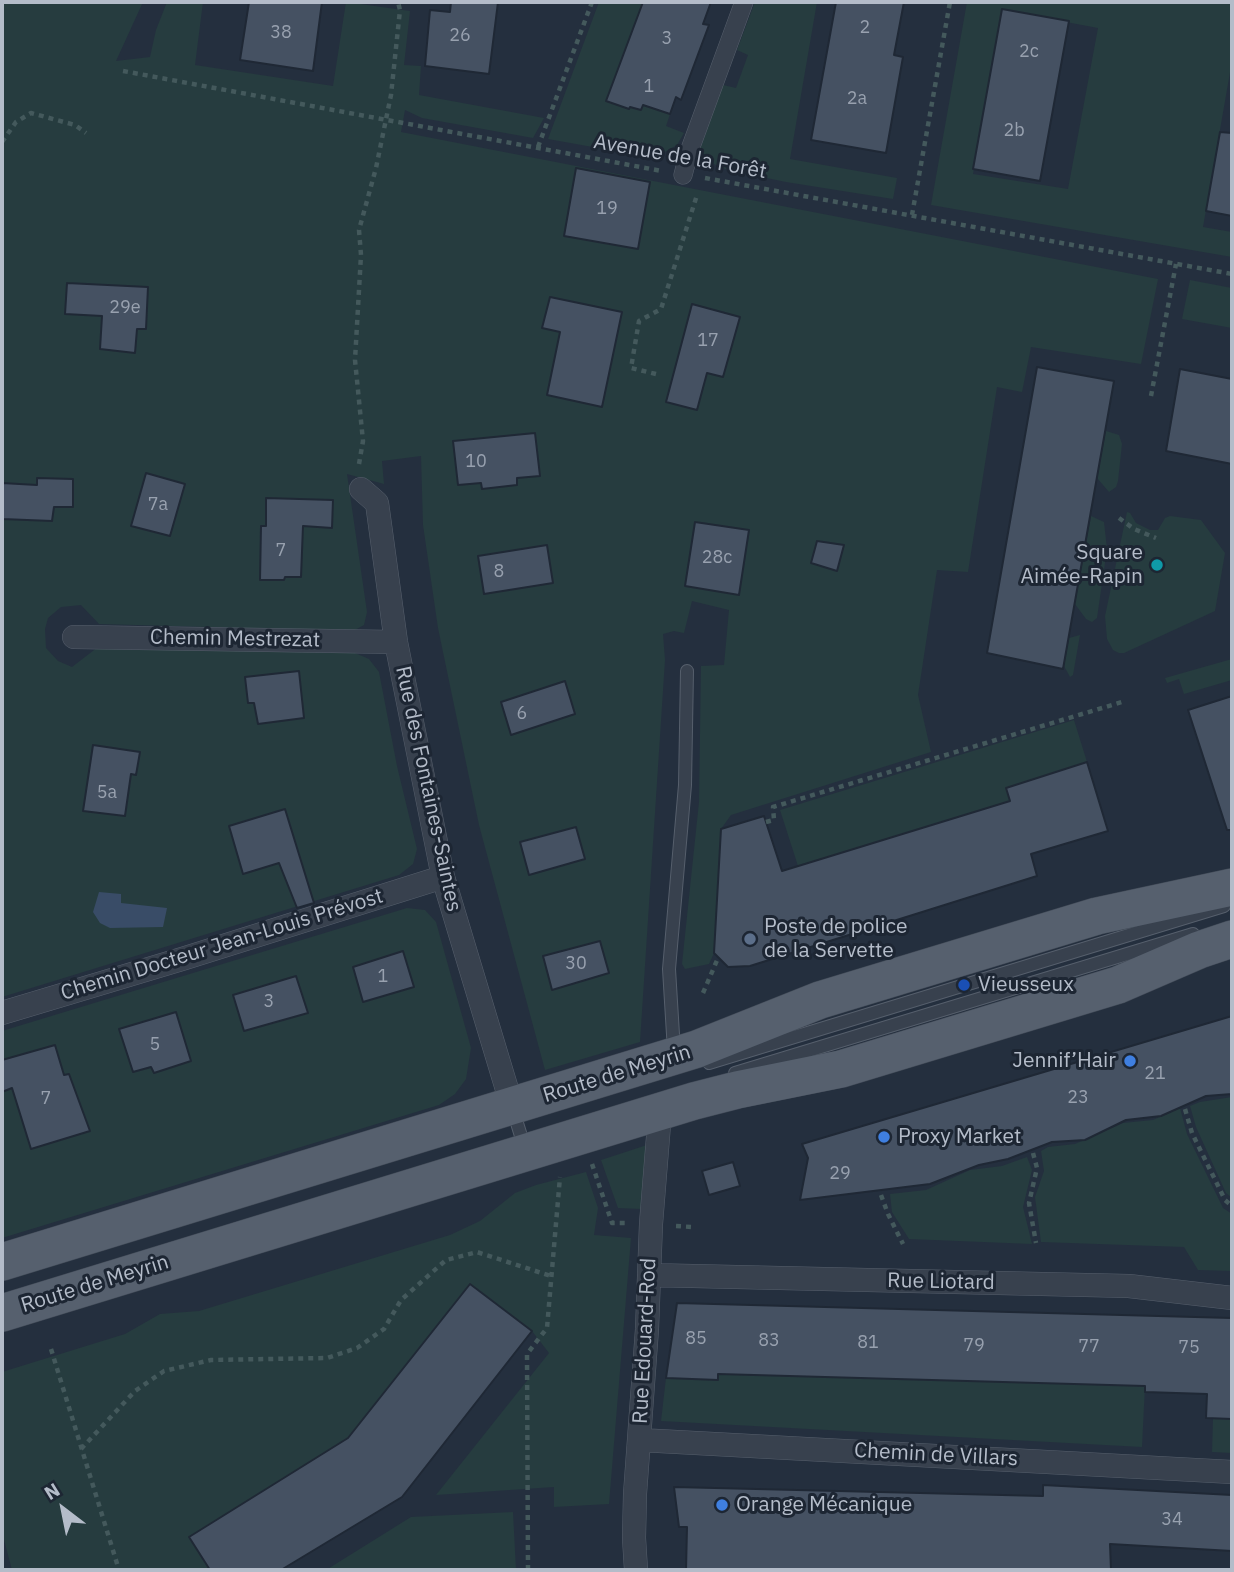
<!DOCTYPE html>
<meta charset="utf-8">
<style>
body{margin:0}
#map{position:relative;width:1234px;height:1572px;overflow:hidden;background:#242f3e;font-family:"IBM Plex Sans",sans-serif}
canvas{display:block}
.frame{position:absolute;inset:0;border:4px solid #b4bcc9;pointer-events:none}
.north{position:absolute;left:28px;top:1474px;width:70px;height:70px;-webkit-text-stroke:5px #1d2633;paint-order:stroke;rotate:328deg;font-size:19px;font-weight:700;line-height:28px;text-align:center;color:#b4bcc9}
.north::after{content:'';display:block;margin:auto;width:24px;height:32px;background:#b4bcc9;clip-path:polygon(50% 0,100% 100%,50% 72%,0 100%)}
</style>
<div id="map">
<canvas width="1234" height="1572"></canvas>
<div class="frame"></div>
<div class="north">N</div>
</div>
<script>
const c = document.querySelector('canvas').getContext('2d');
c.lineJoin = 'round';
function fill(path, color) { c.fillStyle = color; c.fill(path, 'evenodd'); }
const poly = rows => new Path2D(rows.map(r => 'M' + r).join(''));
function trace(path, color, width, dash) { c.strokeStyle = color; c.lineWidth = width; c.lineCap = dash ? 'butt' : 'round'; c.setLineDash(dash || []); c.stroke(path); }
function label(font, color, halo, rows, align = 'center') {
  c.font = font + ' "IBM Plex Sans",sans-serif'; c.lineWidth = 6; c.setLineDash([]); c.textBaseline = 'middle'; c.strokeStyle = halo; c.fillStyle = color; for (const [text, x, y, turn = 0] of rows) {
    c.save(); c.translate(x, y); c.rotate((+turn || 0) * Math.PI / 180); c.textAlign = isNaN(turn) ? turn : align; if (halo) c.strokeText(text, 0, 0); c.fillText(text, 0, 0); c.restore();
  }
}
fill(poly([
 [2,2,143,2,116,61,150,57,156,30,167,2,203,2,195,65,333,86,346,2,410,11,404,65,421,66,419,95,544,118,533,138,422,118,405,110,401,132,1158,279,1141,364,1031,347,1022,392,997,387,968,572,937,570,918,695,931,752,731,815,721,829,714,953,709,964,685,969,682,964,699,802,701,666,724,665,729,610,692,601,684,633,674,631,663,634,665,660,640,1042,545,1070,479,825,438,628,423,525,421,456,382,461,384,484,347,474,367,612,364,625,353,631,99,624,81,605,61,607,48,618,45,629,46,648,58,661,72,667,98,647,355,653,369,659,379,672,397,766,417,849,413,864,399,875,2,997],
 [599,2,643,2,607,101,628,109,630,107,641,110,643,105,670,114,666,126,684,133,677,145,654,158,548,139],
 [755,2,817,2,790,159,897,178,893,199,786,182,728,170,709,162,700,149,723,85,736,88,748,55,737,50],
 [967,2,1232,2,1232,61,1203,227,1232,232,1232,257,931,205],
 [1002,10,1098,28,1068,189,973,174],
 [1190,280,1232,288,1232,328,1182,319],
 [1106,431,1119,435,1122,444,1118,481,1116,487,1109,492,1097,478],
 [1127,512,1130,513,1136,523,1150,530,1158,530,1165,518,1170,516,1201,520,1225,553,1215,611,1124,653,1119,653,1113,650,1107,639,1105,616],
 [1091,516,1104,522,1107,549,1097,618,1092,622,1086,619,1075,604],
 [1080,635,1073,675,1070,677,1064,666,1069,638],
 [1232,659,1232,680,1184,694,1179,679,1167,683,1165,678],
 [1074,720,1087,762,1006,788,1010,801,798,866,780,810],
 [407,908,425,910,436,922,471,1048,466,1079,455,1094,439,1105,2,1238,2,1031],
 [1232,1097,1232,1198,1226,1193,1196,1127,1190,1106,1200,1102],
 [1180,1108,1187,1134,1223,1208,1232,1214,1232,1271,1198,1270,1184,1247,1041,1242,1035,1197,1044,1171,1041,1151,1048,1147,1075,1144,1123,1123,1153,1120],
 [647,1145,642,1209,618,1208,601,1160],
 [1027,1157,1032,1170,1023,1207,1032,1244,909,1239,892,1212,890,1194,926,1190,970,1170,1002,1166],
 [586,1172,598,1208,594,1235,631,1238,609,1504,554,1507,554,1487,436,1495,549,1353,532,1331,470,1284,348,1438,190,1537,210,1570,12,1570,2,1532,2,1372,125,1334,160,1314,199,1311,450,1235,480,1221,515,1193,536,1185],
 [718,1374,1145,1386,1142,1447,661,1421,666,1378,717,1380],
 [1213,1418,1232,1419,1232,1453,1212,1452],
 [513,1512,516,1570,326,1570,411,1517]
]), '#263c3f');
fill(poly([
 [99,892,121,894,121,903,167,908,163,927,110,928,100,923,93,912]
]), '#394c67');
const building = poly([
 [249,2,322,2,313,71,240,60,249,2],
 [451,2,498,2,489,74,425,66,430,10,450,12,451,2],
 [643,2,711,2,703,24,709,25,681,100,676,97,670,114,643,105,641,110,630,107,629,109,606,101,643,2],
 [836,2,904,2,894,55,903,57,886,153,811,140,836,2],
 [1002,9,1069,21,1040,181,973,169,1002,9],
 [1220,132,1232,133,1232,216,1206,211,1220,132],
 [576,168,650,182,638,249,564,236,576,168],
 [67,283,148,287,146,329,137,329,135,353,100,349,102,316,65,314,67,283],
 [550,297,622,312,602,407,547,395,560,332,542,328,550,297],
 [692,304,740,317,723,377,707,373,697,410,666,402,692,304],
 [1037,367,1114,381,1063,669,987,653,1037,367],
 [1180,369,1232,379,1232,464,1166,451,1180,369],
 [535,433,540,476,517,478,517,485,482,489,481,483,458,485,453,441,535,433],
 [146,473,185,484,170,536,131,526,146,473],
 [37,478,73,479,73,507,54,507,52,521,2,519,2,483,37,485,37,478],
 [266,498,333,500,332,528,303,526,301,577,285,577,284,580,260,580,261,526,266,526,266,498],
 [695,522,749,530,739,595,685,586,695,522],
 [817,541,844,545,837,571,811,563,817,541],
 [547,545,553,583,484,594,478,556,547,545],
 [299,671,304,718,258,724,254,703,248,703,245,677,299,671],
 [565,681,575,714,511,735,501,702,565,681],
 [1232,696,1232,830,1227,830,1188,710,1232,696],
 [93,745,140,752,136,775,131,774,125,816,83,811,93,745],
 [1087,762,1108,831,1031,854,1037,876,750,966,728,967,714,953,721,829,764,816,782,871,1010,801,1006,788,1087,762],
 [285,809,314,903,297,908,279,863,243,874,229,826,285,809],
 [576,827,585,859,529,875,520,842,576,827],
 [600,941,609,973,552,990,543,956,600,941],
 [403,951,414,987,363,1002,353,967,403,951],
 [296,976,308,1013,244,1031,233,995,296,976],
 [176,1012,191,1061,154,1073,151,1067,133,1072,119,1029,176,1012],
 [1232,1016,1232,1094,1206,1096,1161,1116,1126,1120,1085,1140,1052,1142,1008,1159,979,1165,930,1184,800,1200,808,1158,802,1144,1232,1016],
 [55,1045,64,1075,69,1074,90,1131,31,1149,12,1088,2,1092,2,1060,55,1045],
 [733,1162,740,1186,709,1195,702,1171,733,1162],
 [470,1284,532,1331,402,1497,281,1570,210,1570,189,1537,348,1438,470,1284],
 [677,1303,1232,1318,1232,1419,1206,1418,1207,1394,1145,1392,1145,1386,718,1374,718,1380,666,1378,677,1303],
 [1043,1485,1232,1495,1232,1551,1110,1544,1111,1570,686,1570,687,1527,679,1527,674,1487,1043,1496,1043,1485]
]);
fill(building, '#455162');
trace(building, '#1f2835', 2);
const service = poly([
 [674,1051,669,969,685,785,687,671],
 [709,1063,1224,906],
 [735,1073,1193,934],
 [513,1110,525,1149]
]);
const pedestrian = poly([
 [683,175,689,152,744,2]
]);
const minor = poly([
 [361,489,377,503,396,642,443,877,512,1106],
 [74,637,396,642],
 [2,1013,182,959,443,877],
 [649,1275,1129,1286,1232,1298],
 [640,1440,1232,1472],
 [636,1570,634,1538,635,1494,647,1329,651,1224,660,1112]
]);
const primary = poly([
 [2,1262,697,1049,820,1000,1097,916,1232,887],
 [2,1313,694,1101,737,1090,841,1069,1118,985,1199,950,1232,939]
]);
trace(service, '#565f6c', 14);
trace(pedestrian, '#565f6c', 19);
trace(minor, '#565f6c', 24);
trace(primary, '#414a57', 38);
trace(poly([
 [123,71,662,171],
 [2,142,16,122,31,113,75,125,86,133],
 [538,147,592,2],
 [705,178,1232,274],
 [912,215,950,2],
 [656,374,631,368,639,321,661,309,697,195],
 [1151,396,1176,264],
 [359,464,363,441,355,360,361,255,359,230,376,168,391,95,400,10,398,2],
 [1119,518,1134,529,1156,538],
 [766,822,774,820,773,807,1122,702],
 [703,993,718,958],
 [1185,1109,1192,1133,1225,1200,1232,1206],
 [1033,1153,1037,1168,1029,1203,1036,1243],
 [592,1164,612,1223,625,1223],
 [881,1195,888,1214,903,1244],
 [676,1226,692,1227],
 [51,1349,119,1570],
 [81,1449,135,1391,164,1371,211,1360,327,1358,357,1348,384,1329,401,1300,446,1260,477,1252,551,1276],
 [528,1570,527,1354,547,1328,560,1177]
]), '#44595c', 4.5, [5, 5]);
trace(service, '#38414e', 12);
trace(pedestrian, '#38414e', 18);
trace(minor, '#38414e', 23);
trace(primary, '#56606e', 37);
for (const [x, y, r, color] of [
 [1157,565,7,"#0f9aa8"],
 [750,939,7,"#5c6f8a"],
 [964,985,7,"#1a4fb4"],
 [1130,1061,7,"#3f7fe0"],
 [884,1137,7,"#3f7fe0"],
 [722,1505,7,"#3f7fe0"]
]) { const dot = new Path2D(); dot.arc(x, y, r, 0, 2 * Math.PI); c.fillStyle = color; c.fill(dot); trace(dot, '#1d2633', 2.5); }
label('18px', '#98a1af', null, [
 ["2",865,28],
 ["38",281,33],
 ["26",460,36],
 ["3",667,39],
 ["2c",1029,52],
 ["1",649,87],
 ["2a",857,99],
 ["2b",1014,131],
 ["19",607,209],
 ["29e",125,308],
 ["17",708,341],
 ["10",476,462],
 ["7a",158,505],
 ["7",281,551],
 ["28c",717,558],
 ["8",499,572],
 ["6",522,714],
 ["5a",107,793],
 ["30",576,964],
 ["1",383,977],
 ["3",269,1002],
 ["5",155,1045],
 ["21",1155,1074],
 ["23",1078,1098],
 ["7",46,1099],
 ["29",840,1174],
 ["85",696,1339],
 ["83",769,1341],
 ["81",868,1343],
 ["79",974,1346],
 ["77",1089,1347],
 ["75",1189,1348],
 ["34",1172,1520]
]);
label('21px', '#b4bcc9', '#1d2633', [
 ["Avenue de la Forêt",680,157,10],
 ["Chemin Mestrezat",235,639,1],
 ["Rue des Fontaines-Saintes",428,789,78],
 ["Chemin Docteur Jean-Louis Prévost",222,945,-17],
 ["Route de Meyrin",617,1074,-17],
 ["Rue Liotard",941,1282,1],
 ["Route de Meyrin",95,1284,-17],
 ["Rue Edouard-Rod",645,1341,-87],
 ["Chemin de Villars",936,1455,3]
]);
label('21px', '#b4bcc9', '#1d2633', [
 ["Square",1143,553,"right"],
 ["Aimée-Rapin",1143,577,"right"],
 ["Poste de police",764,927],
 ["de la Servette",764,951],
 ["Vieusseux",978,985],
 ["Jennif’Hair",1116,1061,"right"],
 ["Proxy Market",898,1137],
 ["Orange Mécanique",736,1505]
], 'left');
</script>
